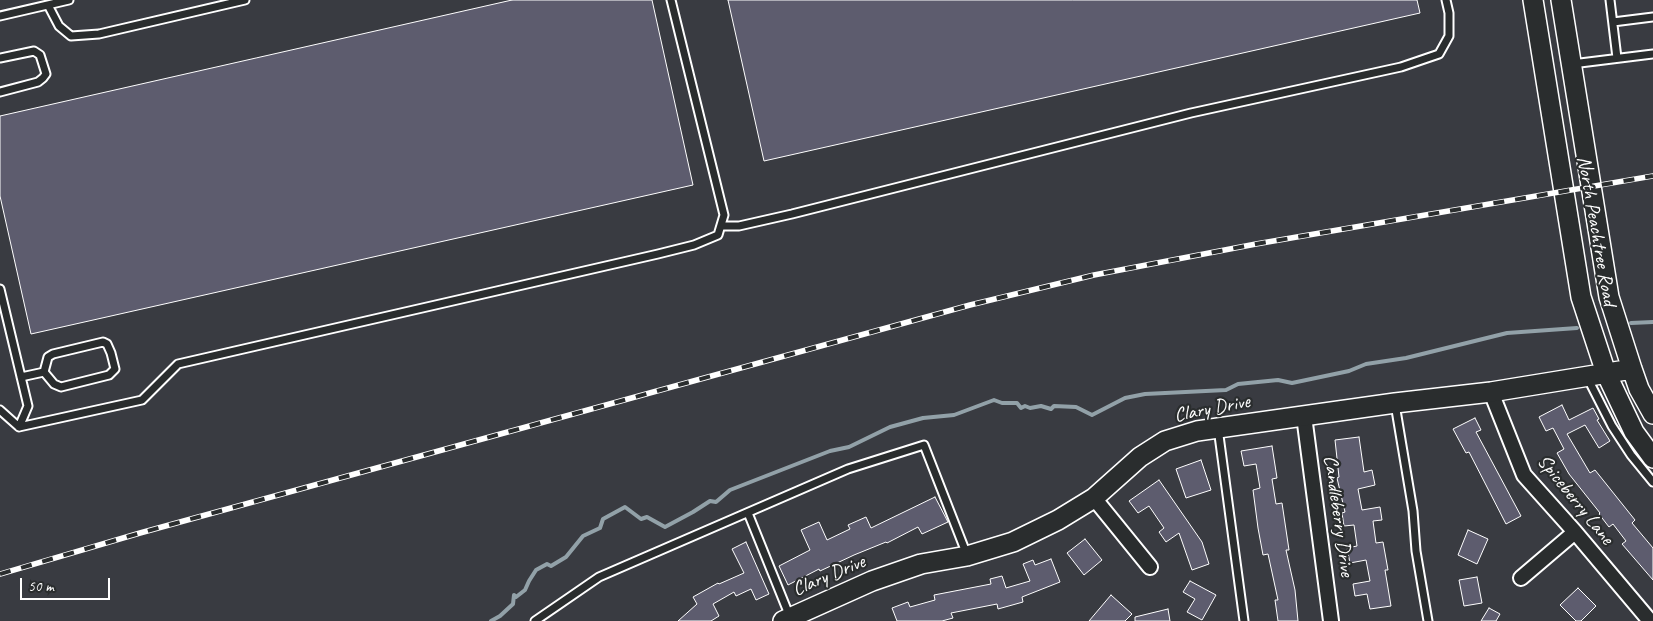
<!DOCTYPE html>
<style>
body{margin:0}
#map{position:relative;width:1653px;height:621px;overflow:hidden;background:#393b41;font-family:Caveat,sans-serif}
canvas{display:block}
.scale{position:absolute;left:20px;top:578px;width:90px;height:22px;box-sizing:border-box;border:2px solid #fff;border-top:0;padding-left:6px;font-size:15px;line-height:18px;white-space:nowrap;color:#fff;-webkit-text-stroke:4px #2a2d2e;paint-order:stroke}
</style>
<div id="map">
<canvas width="1653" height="621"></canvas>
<div class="scale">50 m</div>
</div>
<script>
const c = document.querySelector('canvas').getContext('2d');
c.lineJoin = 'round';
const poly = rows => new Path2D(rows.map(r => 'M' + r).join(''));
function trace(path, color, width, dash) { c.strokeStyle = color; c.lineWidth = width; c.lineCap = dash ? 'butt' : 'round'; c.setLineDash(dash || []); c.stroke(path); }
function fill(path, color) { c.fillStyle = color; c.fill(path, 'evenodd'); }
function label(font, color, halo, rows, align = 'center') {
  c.font = font + ' Caveat,sans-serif'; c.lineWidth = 4.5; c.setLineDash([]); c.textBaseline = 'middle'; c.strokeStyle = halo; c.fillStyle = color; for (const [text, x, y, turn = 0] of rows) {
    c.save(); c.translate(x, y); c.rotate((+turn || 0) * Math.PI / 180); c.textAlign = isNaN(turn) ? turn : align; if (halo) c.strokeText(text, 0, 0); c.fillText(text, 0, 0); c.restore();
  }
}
trace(poly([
 [1631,323,1653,322],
 [491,621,500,616,513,604,514,595,516,597,525,590,529,581,536,570,547,564,551,566,566,557,583,536,600,528,603,519,625,507,641,519,647,517,665,527,693,512,710,501,716,502,730,490,830,451,849,447,890,427,923,418,954,415,994,400,1002,403,1017,403,1021,408,1025,406,1030,408,1041,406,1051,409,1054,406,1076,407,1092,415,1125,398,1145,394,1226,390,1238,384,1278,380,1292,383,1349,371,1366,364,1406,358,1507,333,1577,328]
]), '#92a1a8', 4);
const building = poly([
 [512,0,652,0,693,185,31,334,0,196,0,116,512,0],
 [728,0,1417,0,1420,13,764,161,728,0],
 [1562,405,1569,420,1593,408,1599,419,1597,420,1610,441,1599,448,1585,425,1567,434,1590,473,1595,470,1635,520,1632,523,1653,548,1653,580,1622,544,1626,541,1613,524,1609,527,1599,514,1600,513,1569,474,1557,453,1564,449,1553,428,1546,431,1539,417,1562,405],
 [1475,418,1481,430,1476,432,1521,516,1506,524,1469,452,1466,453,1453,429,1475,418],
 [1359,437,1364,472,1372,470,1375,485,1358,489,1362,510,1380,507,1382,520,1373,521,1376,543,1383,542,1388,570,1385,570,1391,606,1370,609,1367,594,1355,596,1353,584,1370,581,1366,560,1350,563,1347,548,1357,546,1354,525,1344,526,1342,513,1345,512,1337,478,1339,477,1335,440,1359,437],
 [1272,446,1277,478,1272,479,1276,504,1282,503,1289,550,1286,550,1295,590,1298,621,1278,621,1275,600,1278,600,1268,554,1263,555,1258,528,1253,490,1260,488,1256,464,1244,466,1241,451,1272,446],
 [1201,460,1211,490,1186,498,1176,469,1201,460],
 [1159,480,1202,542,1209,564,1192,570,1179,533,1166,542,1159,532,1164,528,1149,506,1138,513,1129,501,1159,480],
 [935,497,948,522,922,534,918,527,887,543,886,542,854,555,820,571,819,569,788,585,779,566,810,550,801,530,819,522,827,540,850,529,848,525,866,517,871,528,935,497],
 [1468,530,1488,539,1477,564,1458,555,1468,530],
 [1085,539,1102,560,1084,575,1067,553,1085,539],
 [746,542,769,594,756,600,751,589,736,596,734,592,713,604,719,616,711,621,678,621,697,604,693,597,718,583,719,584,744,573,732,549,746,542],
 [1051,559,1060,582,1022,597,1023,602,998,609,997,604,951,613,953,618,942,621,897,621,892,608,908,602,910,607,935,600,934,595,991,584,990,579,1002,576,1006,588,1030,581,1023,564,1033,560,1035,565,1051,559],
 [1477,577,1482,603,1464,606,1459,580,1477,577],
 [1190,581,1216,595,1202,620,1187,612,1195,599,1183,592,1190,581],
 [1578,588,1596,606,1581,621,1576,621,1560,605,1578,588],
 [1111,595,1132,614,1125,621,1089,621,1111,595],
 [1489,608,1500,614,1496,621,1481,621,1489,608],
 [1168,609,1170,621,1135,621,1135,617,1168,609]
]);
fill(building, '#5d5c6e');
trace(building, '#fff', 1);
const lane = poly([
 [1610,0,1617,58],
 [48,5,59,26,71,36,99,34,245,0],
 [0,16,69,0],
 [1613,22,1653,17],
 [0,58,34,51,40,55,46,74,43,78,38,82,0,92],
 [1572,64,1653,54],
 [721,226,739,226,792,214,1191,113,1401,67,1439,54,1449,36,1449,13,1446,0],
 [0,289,28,406,19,427],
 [21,377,44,372,48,357,53,354,103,342,107,344,111,353,115,369,109,375,61,387,54,384,44,372],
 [1587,377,1612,426,1631,455,1653,482],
 [1395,404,1413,511,1416,551,1428,621],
 [0,410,19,427,142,400,178,364,658,254,694,245,718,235,724,215,671,0],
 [1218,428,1244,621],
 [748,513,790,617],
 [535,621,599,577,848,469,924,445,967,555]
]);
const street = poly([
 [1491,392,1524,475,1575,532,1650,621],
 [1304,416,1331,621],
 [1094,498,1150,567],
 [1521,578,1575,532]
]);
const secondary = poly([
 [1533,0,1581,297,1606,373,1634,432,1653,458],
 [1561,0,1609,297,1632,369,1639,389,1653,414],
 [783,621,872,581,921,564,967,556,1013,542,1058,520,1094,498,1140,457,1165,441,1197,431,1395,403,1491,392,1632,369]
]);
trace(lane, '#fff', 11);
trace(street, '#fff', 18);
trace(secondary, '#fff', 22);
trace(lane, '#2a2d2e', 7);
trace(street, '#2a2d2e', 14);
trace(secondary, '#2a2d2e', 19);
const rail = poly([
 [0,574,140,533,970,305,1094,275,1256,244,1653,176]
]);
trace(rail, '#fff', 5.5);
trace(rail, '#2a2d2e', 4, [11]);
label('20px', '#fff', '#2a2d2e', [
 ["North Peachtree Road",1596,231,80],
 ["Clary Drive",1212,409,-11],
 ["Spiceberry Lane",1575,500,51],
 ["Candleberry Drive",1338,516,82],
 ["Clary Drive",829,576,-23]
]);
</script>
